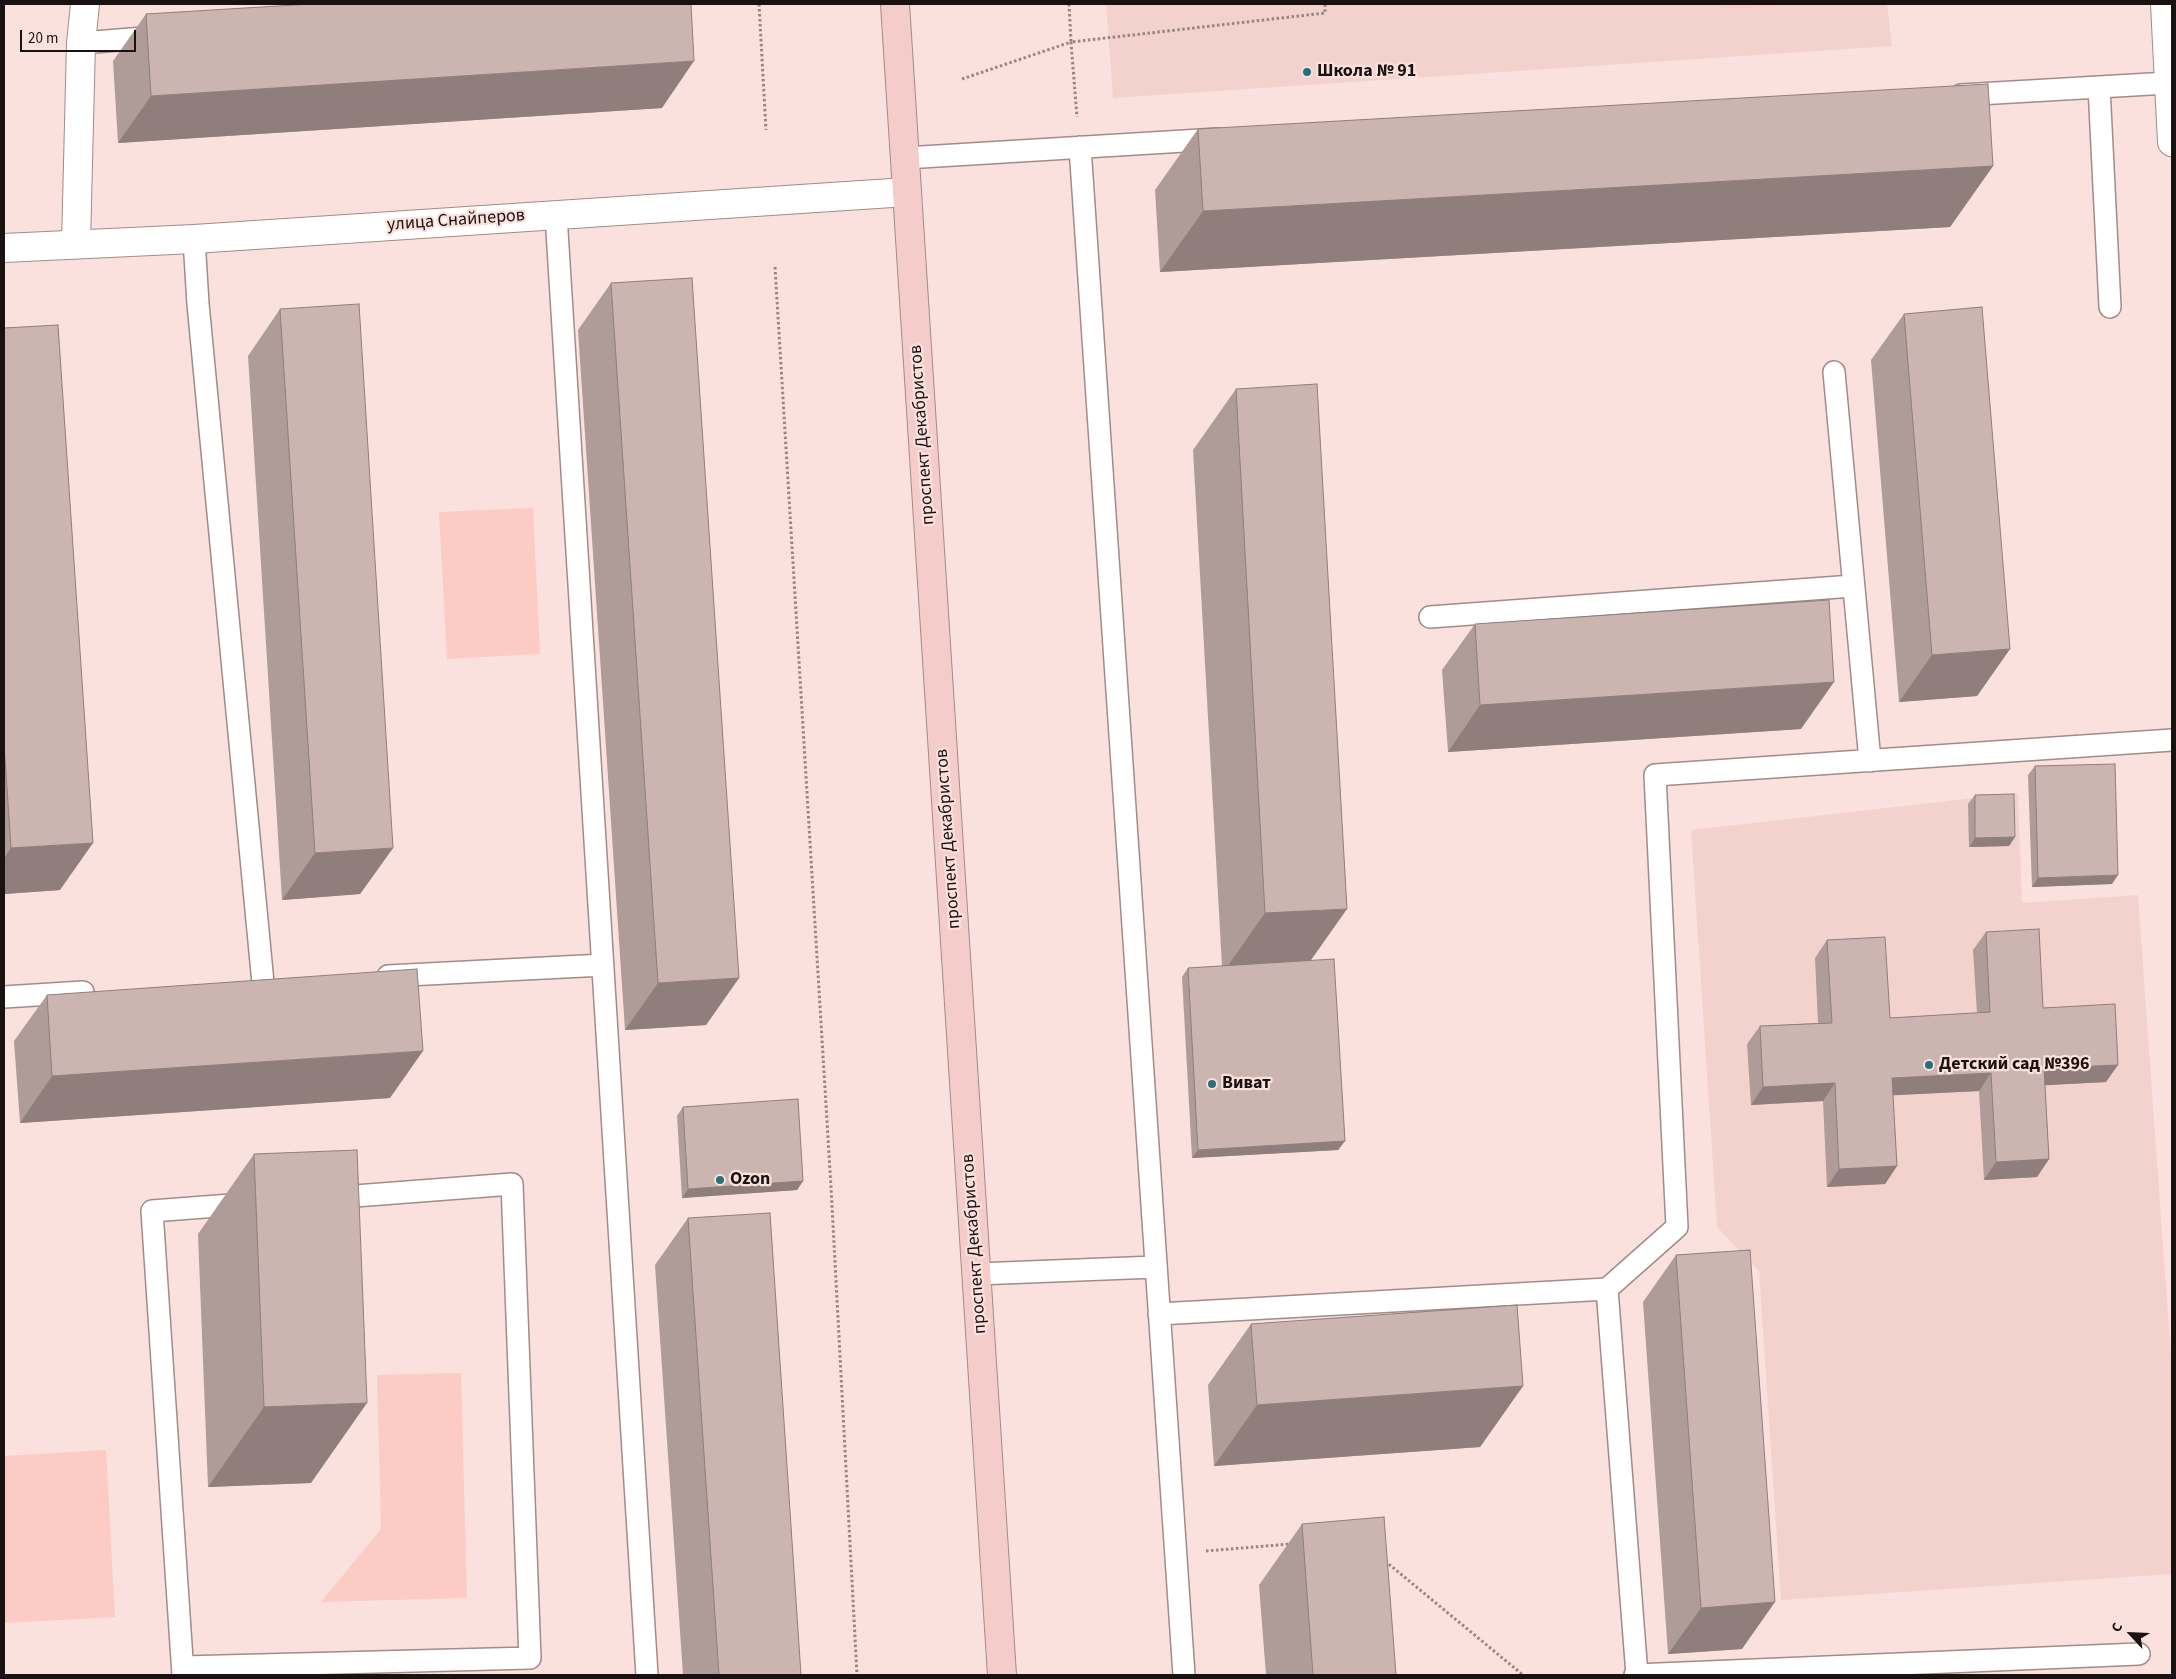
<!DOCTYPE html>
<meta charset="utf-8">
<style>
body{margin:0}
#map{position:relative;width:2176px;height:1679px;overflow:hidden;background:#fae1dd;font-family:"Source Sans 3",sans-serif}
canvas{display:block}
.frame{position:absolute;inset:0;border:5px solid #1a1211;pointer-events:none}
.north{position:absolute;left:2106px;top:1609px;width:50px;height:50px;-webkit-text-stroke:4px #fae1dd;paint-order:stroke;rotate:295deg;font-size:14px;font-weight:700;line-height:20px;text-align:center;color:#1a1211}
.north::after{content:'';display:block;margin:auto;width:18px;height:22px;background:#1a1211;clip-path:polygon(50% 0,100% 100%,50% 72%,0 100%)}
.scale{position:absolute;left:20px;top:30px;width:116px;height:22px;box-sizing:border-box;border:2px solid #1a1211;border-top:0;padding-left:6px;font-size:15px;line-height:18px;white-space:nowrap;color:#1a1211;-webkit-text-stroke:4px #fae1dd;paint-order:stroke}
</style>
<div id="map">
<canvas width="2176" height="1679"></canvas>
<div class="frame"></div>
<div class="north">С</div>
<div class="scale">20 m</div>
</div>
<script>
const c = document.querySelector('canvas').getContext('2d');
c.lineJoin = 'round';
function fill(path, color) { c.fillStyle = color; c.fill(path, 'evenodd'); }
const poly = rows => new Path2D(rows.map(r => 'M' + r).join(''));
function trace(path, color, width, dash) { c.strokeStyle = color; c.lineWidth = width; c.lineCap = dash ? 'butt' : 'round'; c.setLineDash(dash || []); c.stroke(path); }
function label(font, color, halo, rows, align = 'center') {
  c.font = font + ' "Source Sans 3",sans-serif'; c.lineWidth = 4.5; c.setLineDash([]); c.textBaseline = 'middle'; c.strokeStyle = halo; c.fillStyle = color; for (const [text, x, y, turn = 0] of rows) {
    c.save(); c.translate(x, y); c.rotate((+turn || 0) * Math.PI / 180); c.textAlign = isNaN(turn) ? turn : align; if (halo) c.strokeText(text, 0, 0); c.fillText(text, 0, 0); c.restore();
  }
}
fill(poly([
 [1106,4,1887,4,1892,46,1113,98],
 [2018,793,2022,903,2138,895,2172,1372,2172,1574,1781,1600,1759,1271,1717,1227,1691,830]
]), '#f3d2ce');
fill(poly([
 [1723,4,1810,4,1810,5,1723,9],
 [533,508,540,654,447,659,439,512],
 [461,1373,467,1598,321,1602,381,1529,377,1375],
 [106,1450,115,1617,4,1623,4,1456]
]), '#fccbc4');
const service = poly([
 [81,43,156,37],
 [2099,87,2110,307],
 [1961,95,2168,83],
 [1080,147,1184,1675],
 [905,158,1217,139],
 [556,215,647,1675],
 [194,239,198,304,263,983],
 [1834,372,1870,761],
 [1430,617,1853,586],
 [388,976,603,965],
 [4,997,83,992],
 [977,1274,1155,1267],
 [1607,1289,1637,1675],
 [1159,1314,1607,1289,1677,1227,1655,775,2172,740],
 [183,1667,530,1658,512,1184,329,1198],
 [183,1675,152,1211,244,1204],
 [1635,1675,2139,1654]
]);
const minor = poly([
 [2165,4,2172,142],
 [76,244,81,43,85,4]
]);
const tertiary = poly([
 [4,248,194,239,907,192]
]);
const secondary = poly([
 [895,4,1002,1675]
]);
trace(service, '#a28b88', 24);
trace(minor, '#a28b88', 30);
trace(tertiary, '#a28b88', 30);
trace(secondary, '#a28b88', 30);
trace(poly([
 [759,4,766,130],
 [1069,4,1071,42,1325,13,1325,4],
 [962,79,1071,42,1077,117],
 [775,267,831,1187,857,1675],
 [1206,1551,1290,1544],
 [1385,1561,1523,1675]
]), '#978683', 3, [2.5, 2.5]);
trace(service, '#fff', 21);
trace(minor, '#fff', 28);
trace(tertiary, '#fff', 28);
trace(secondary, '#f4ccc9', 28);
fill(poly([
 [146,14,662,108,118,143,113,61],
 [1198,129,1993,166,1950,227,1160,272,1155,190],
 [611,283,739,978,706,1025,625,1030,578,330],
 [280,309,393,848,360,894,282,900,248,356],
 [1904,314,2010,649,1977,696,1899,702,1871,360],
 [4,328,60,890,4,894],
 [1236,389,1310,961,1345,1141,1338,1150,1192,1158,1182,977,1188,968,1222,966,1193,450],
 [1475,624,1801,729,1448,752,1442,670],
 [2035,766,2112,884,2032,887,2028,775],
 [1975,795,2015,837,2009,846,1969,847,1968,804],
 [1986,932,2043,1008,2106,1082,2045,1085,2049,1159,2037,1177,1984,1180,1979,1091,1893,1095,1897,1166,1885,1184,1827,1187,1823,1101,1751,1105,1747,1044,1760,1026,1818,1023,1815,958,1827,940,1890,1018,1977,1013,1973,950],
 [47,995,390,1098,20,1123,14,1041],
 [683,1107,803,1181,797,1190,682,1198,677,1116],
 [254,1154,311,1483,208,1487,198,1234],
 [688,1218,801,1675,683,1675,655,1265],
 [1676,1255,1742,1649,1668,1654,1643,1302],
 [1251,1324,1523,1386,1480,1447,1214,1466,1208,1385],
 [1302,1524,1396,1675,1266,1675,1259,1585]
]), '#af9b98');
fill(poly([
 [694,61,662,108,118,143,151,96],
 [1993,166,1950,227,1160,272,1203,211],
 [2010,649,1977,696,1899,702,1932,655],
 [1834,682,1801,729,1448,752,1480,705],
 [2015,837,2009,846,1969,847,1975,838],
 [93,843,60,890,4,894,4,858,11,848],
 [393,848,360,894,282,900,315,853],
 [2118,875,2112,884,2032,887,2038,878],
 [1347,909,1304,970,1222,974,1265,913],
 [739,978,706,1025,625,1030,658,983],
 [423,1051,390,1098,20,1123,52,1076],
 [2118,1065,2106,1082,2032,1086,2044,1068],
 [1991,1073,1979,1091,1880,1096,1892,1078],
 [1835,1083,1823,1101,1751,1105,1763,1087],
 [1345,1141,1338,1150,1192,1158,1198,1150],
 [2049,1159,2037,1177,1984,1180,1996,1162],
 [1897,1166,1885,1184,1827,1187,1839,1169],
 [803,1181,797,1190,682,1198,688,1189],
 [1523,1386,1480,1447,1214,1466,1257,1405],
 [367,1403,311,1483,208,1487,264,1407],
 [1775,1602,1742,1649,1668,1654,1701,1608]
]), '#8f7e7c');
const building = poly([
 [311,4,691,4,694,61,151,96,146,14,311,4],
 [1988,84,1993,166,1203,211,1198,129,1988,84],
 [692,278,739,978,658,983,611,283,692,278],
 [359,304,393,848,315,853,280,309,359,304],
 [1982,307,2010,649,1932,655,1904,314,1982,307],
 [58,325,93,843,11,848,4,744,4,328,58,325],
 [1317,384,1347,909,1265,913,1236,389,1317,384],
 [1829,600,1834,682,1480,705,1475,624,1829,600],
 [2115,764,2118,875,2038,878,2035,766,2115,764],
 [2014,794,2015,837,1975,838,1975,795,2014,794],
 [2039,929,2043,1008,2115,1004,2118,1065,2044,1068,2049,1159,1996,1162,1991,1073,1892,1078,1897,1166,1839,1169,1835,1083,1763,1087,1760,1026,1832,1023,1827,940,1885,937,1890,1018,1990,1012,1986,932,2039,929],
 [1334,959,1345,1141,1198,1150,1188,968,1334,959],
 [417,969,423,1051,52,1076,47,995,417,969],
 [798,1099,803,1181,688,1189,683,1107,798,1099],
 [357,1150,367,1403,264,1407,254,1154,357,1150],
 [770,1213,801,1675,719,1675,688,1218,770,1213],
 [1750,1250,1775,1602,1701,1608,1676,1255,1750,1250],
 [1517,1305,1523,1386,1257,1405,1251,1324,1517,1305],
 [1384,1517,1396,1675,1313,1675,1302,1524,1384,1517]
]);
fill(building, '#ccb4b1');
trace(building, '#8f7e7c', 1);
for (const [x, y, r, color] of [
 [1307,72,5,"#29707d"],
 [1929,1065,5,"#29707d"],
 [1212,1084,5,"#29707d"],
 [720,1180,5,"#29707d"]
]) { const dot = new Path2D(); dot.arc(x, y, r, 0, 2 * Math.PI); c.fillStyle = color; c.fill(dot); trace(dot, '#fae1dd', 2); }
label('bold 18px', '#1a1211', '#fae1dd', [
 ["Школа № 91",1317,72],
 ["Детский сад №396",1939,1065],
 ["Виват",1222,1084],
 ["Ozon",730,1180]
], 'left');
label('18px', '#1a1211', '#fae1dd', [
 ["улица Снайперов",456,221,-4],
 ["проспект Декабристов",923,435,-94],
 ["проспект Декабристов",949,839,-94],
 ["проспект Декабристов",975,1244,-94]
]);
</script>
